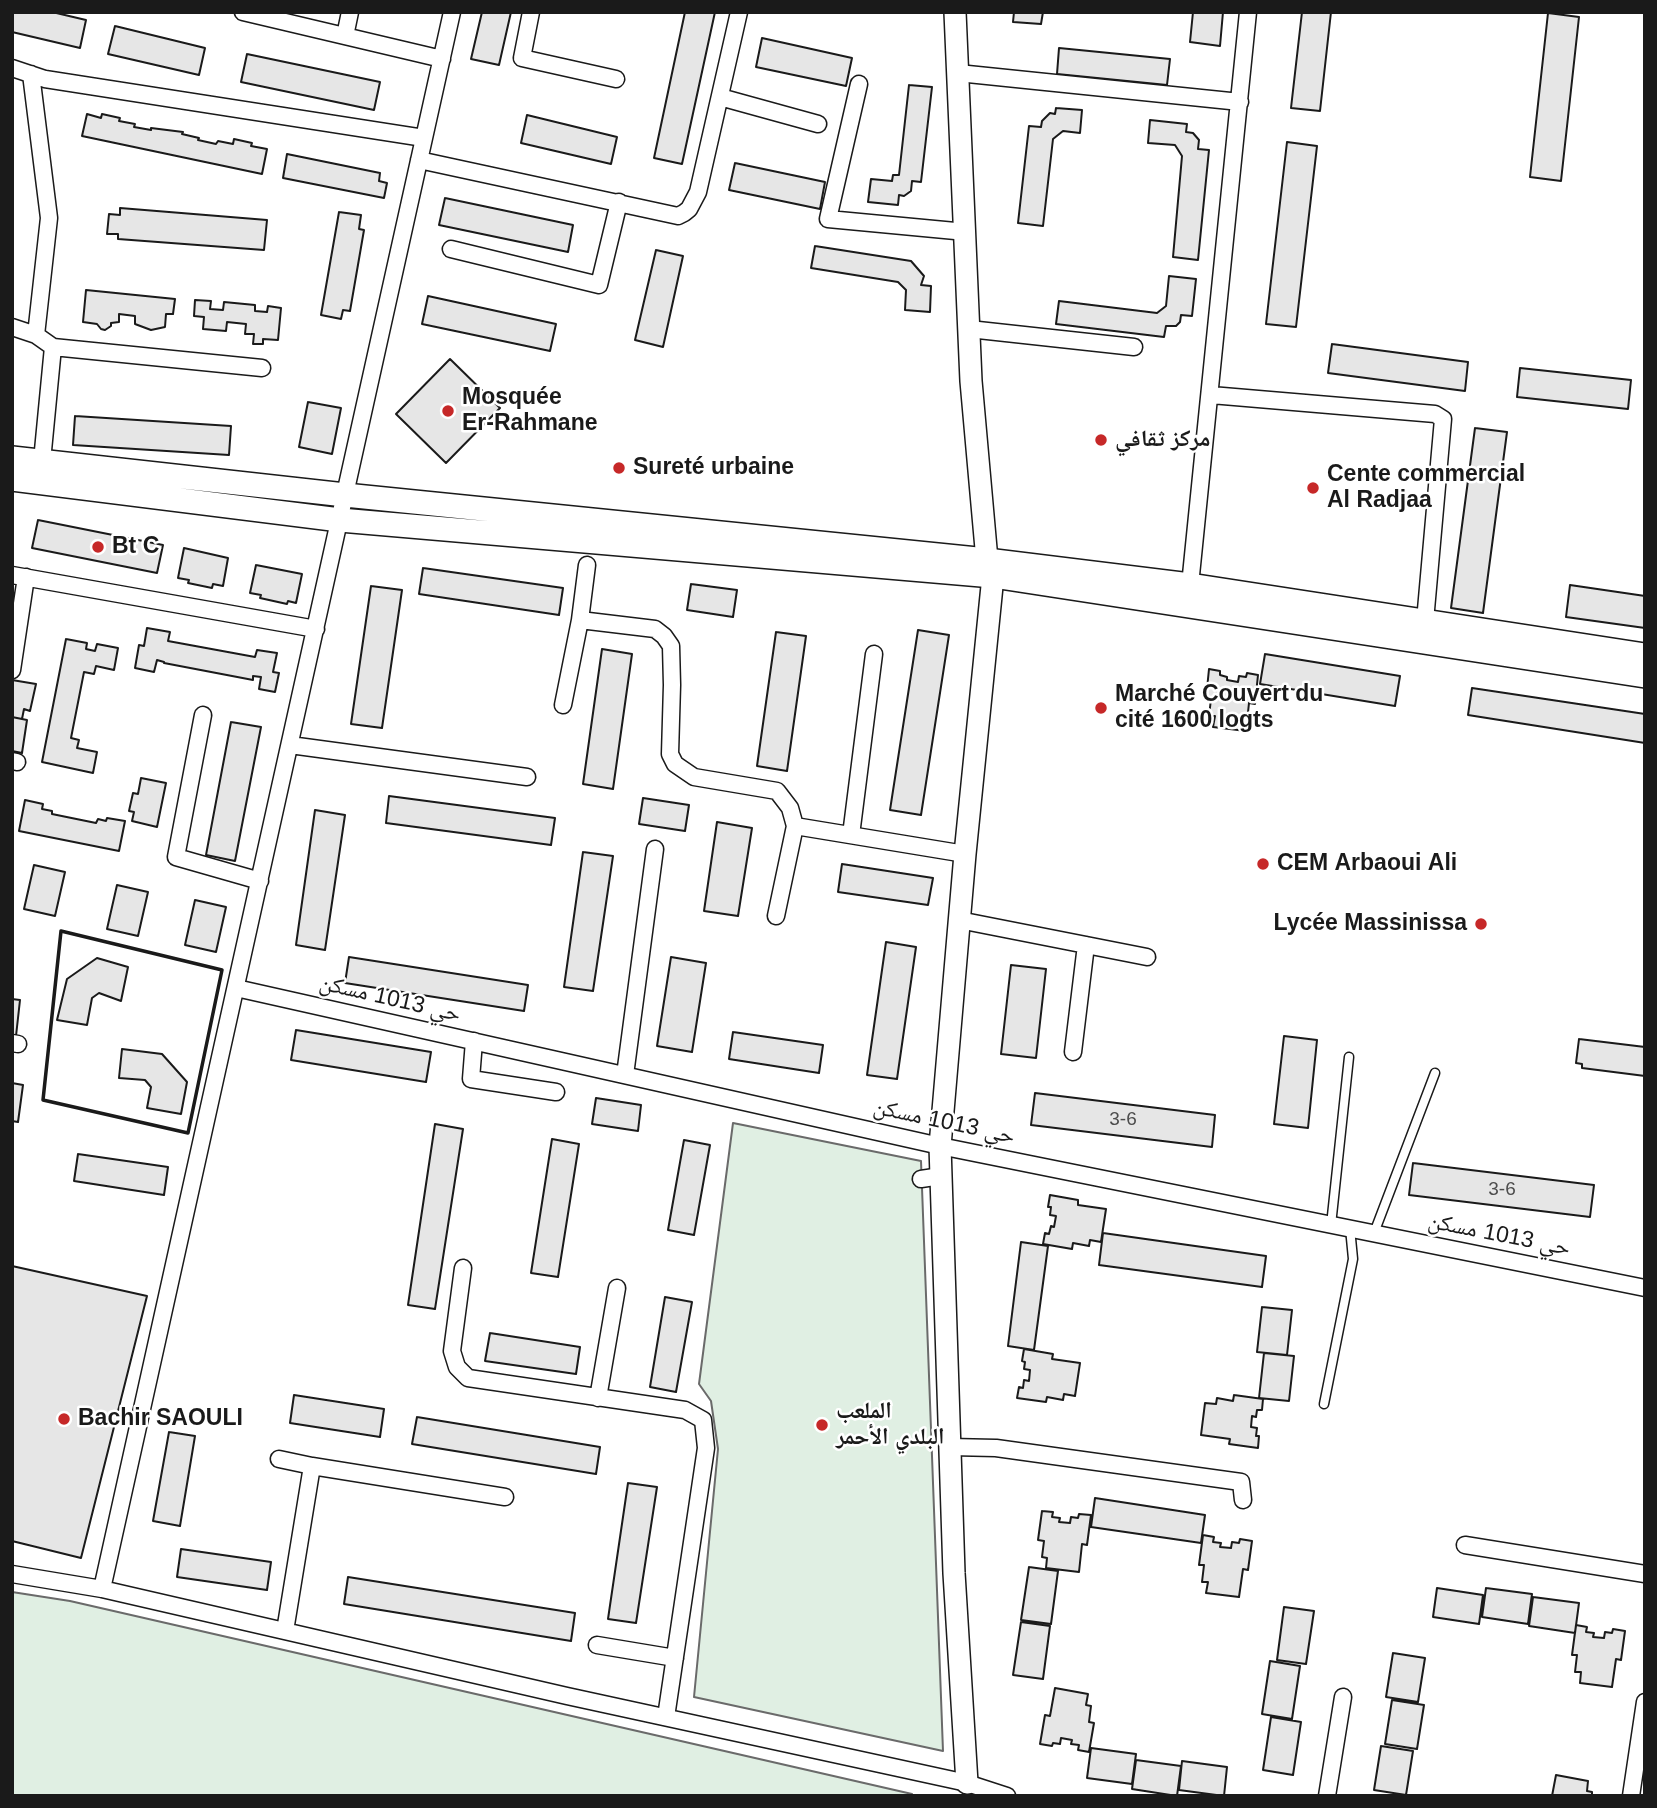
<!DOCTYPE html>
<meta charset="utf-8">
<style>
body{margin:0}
#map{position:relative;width:1657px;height:1808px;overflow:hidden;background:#fff;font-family:Arial,sans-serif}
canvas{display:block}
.frame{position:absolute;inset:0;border:14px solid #1a1a1a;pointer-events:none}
</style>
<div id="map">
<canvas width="1657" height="1808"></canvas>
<div class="frame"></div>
</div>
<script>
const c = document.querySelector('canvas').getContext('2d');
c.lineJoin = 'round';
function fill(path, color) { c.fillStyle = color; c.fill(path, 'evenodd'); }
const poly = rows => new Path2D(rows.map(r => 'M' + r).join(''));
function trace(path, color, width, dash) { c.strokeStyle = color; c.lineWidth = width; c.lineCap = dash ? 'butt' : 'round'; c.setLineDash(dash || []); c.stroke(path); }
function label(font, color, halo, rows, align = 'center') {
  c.font = font + ' Arial,"Noto Naskh Arabic",sans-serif'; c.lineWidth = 5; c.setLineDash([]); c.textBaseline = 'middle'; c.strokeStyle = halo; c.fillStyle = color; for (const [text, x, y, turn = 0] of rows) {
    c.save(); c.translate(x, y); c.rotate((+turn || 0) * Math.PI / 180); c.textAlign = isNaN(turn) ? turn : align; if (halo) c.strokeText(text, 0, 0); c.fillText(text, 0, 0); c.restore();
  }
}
const green = poly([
 [733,1123,921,1161,943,1751,694,1697,718,1449,711,1401,699,1384,733,1123],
 [12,1592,70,1601,912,1794,912,1796,12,1796,12,1592]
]);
fill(green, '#e0efe3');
trace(green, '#6a6a6a', 2);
const building = poly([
 [12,12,52,12,86,20,80,48,12,32,12,12],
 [482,12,511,12,499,65,471,59,482,12],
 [685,12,715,12,682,164,654,158,685,12],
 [1014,12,1043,12,1041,24,1013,22,1014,12],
 [1193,12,1223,12,1220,46,1190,42,1193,12],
 [1302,12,1331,12,1320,111,1291,108,1302,12],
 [1548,13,1579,17,1561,181,1530,177,1548,13],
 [115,26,205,48,199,75,108,54,115,26],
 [762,38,852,58,846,86,756,67,762,38],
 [1059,48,1170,59,1167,85,1057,74,1059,48],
 [247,54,380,82,374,110,241,82,247,54],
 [909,85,932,87,921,182,912,181,911,191,904,196,899,195,898,205,868,202,871,179,892,181,893,175,899,175,909,85],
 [1056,108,1082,110,1080,133,1063,131,1053,139,1043,226,1018,223,1029,126,1041,127,1042,121,1050,113,1055,114,1056,108],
 [87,114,101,118,102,114,120,118,119,121,135,124,134,127,151,130,151,128,183,132,182,134,199,138,198,140,216,144,218,141,233,144,234,139,252,143,251,146,267,149,262,174,82,136,87,114],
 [527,115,617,137,611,164,521,143,527,115],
 [1150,120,1187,124,1186,132,1193,133,1199,140,1198,149,1209,150,1198,260,1173,257,1182,156,1175,145,1148,143,1150,120],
 [1287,142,1317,146,1296,327,1266,324,1287,142],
 [287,154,380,173,379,181,387,183,384,198,283,178,287,154],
 [735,163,825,182,820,209,729,190,735,163],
 [445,198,573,225,568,252,439,225,445,198],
 [120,208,267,220,264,250,118,239,118,234,107,234,109,214,120,215,120,208],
 [339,212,361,215,359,229,364,230,350,311,343,310,341,319,321,315,339,212],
 [815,246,911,261,924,276,921,285,931,286,930,312,905,310,906,290,898,282,811,268,815,246],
 [656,250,683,256,663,347,635,340,656,250],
 [1169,276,1196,279,1192,316,1181,315,1180,322,1176,326,1166,326,1164,337,1056,324,1059,301,1157,313,1166,306,1169,276],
 [86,290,175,299,173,314,166,314,165,327,151,330,135,324,135,316,119,314,119,322,111,323,111,326,105,330,101,329,97,324,83,322,86,290],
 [428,296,556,324,550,351,422,324,428,296],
 [195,300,211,301,210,309,223,310,224,302,255,305,255,311,267,312,268,306,281,308,278,340,263,339,263,344,253,344,254,334,245,334,246,324,227,322,226,331,203,329,204,317,194,316,195,300],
 [1332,344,1468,362,1465,391,1328,373,1332,344],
 [450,359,500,408,446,463,396,414,450,359],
 [1520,368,1631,380,1628,409,1517,397,1520,368],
 [308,402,341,408,332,454,299,447,308,402],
 [75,416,231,426,229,455,73,445,75,416],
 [1475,428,1507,432,1483,613,1451,608,1475,428],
 [38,520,163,545,157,573,32,548,38,520],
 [184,548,228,558,223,586,213,584,212,588,188,583,189,580,178,578,184,548],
 [256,565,302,574,296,603,288,601,287,604,260,598,261,595,250,593,256,565],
 [423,568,563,588,559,615,419,594,423,568],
 [691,584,737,590,733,617,687,610,691,584],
 [1570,585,1645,596,1645,628,1566,617,1570,585],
 [371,586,402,590,382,728,351,724,371,586],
 [147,628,170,632,168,641,255,657,257,650,277,653,273,672,279,673,275,692,259,689,261,677,253,676,253,680,164,663,164,662,157,660,154,672,135,668,139,645,144,646,147,628],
 [918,630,949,635,921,815,890,810,918,630],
 [776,632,806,636,787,771,757,766,776,632],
 [66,639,87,643,86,649,95,651,97,644,118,648,114,670,96,666,94,674,84,672,71,738,79,740,77,748,97,752,93,773,42,762,66,639],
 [602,649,632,654,613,789,583,784,602,649],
 [1265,654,1400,676,1395,706,1260,684,1265,654],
 [1209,669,1220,671,1220,675,1227,677,1227,680,1238,682,1239,676,1246,677,1247,673,1258,675,1255,704,1249,703,1246,731,1213,727,1215,716,1209,716,1211,699,1206,699,1209,669],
 [12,680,36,684,30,711,24,709,22,719,12,717,12,680],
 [1472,688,1645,714,1645,743,1468,715,1472,688],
 [12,717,27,720,22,753,12,751,12,717],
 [231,722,261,727,235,861,206,855,231,722],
 [141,778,166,783,157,827,132,821,134,812,129,811,133,793,138,794,141,778],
 [389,796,555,818,551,845,386,823,389,796],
 [643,798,689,805,685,831,639,824,643,798],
 [25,800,43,804,42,809,52,811,52,814,96,823,98,819,106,821,107,818,125,821,119,851,19,831,25,800],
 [315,810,345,815,325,950,296,945,315,810],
 [717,822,752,828,738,916,704,911,717,822],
 [583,852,613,856,593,991,564,987,583,852],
 [842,864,933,878,928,905,838,892,842,864],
 [34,865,65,872,55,916,24,909,34,865],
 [117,885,148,892,138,936,107,929,117,885],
 [195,900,226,907,216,952,185,945,195,900],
 [886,942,916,947,897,1079,867,1075,886,942],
 [349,957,528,985,524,1011,345,983,349,957],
 [671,957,706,963,692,1052,657,1046,671,957],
 [97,958,128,967,121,1001,99,993,92,998,87,1025,57,1020,67,979,97,958],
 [1011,965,1046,969,1036,1058,1001,1054,1011,965],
 [12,999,20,1000,16,1036,12,1035,12,999],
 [296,1030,431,1052,426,1082,291,1060,296,1030],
 [733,1032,823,1045,819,1073,729,1059,733,1032],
 [1284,1036,1317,1040,1308,1128,1274,1124,1284,1036],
 [1579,1039,1645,1047,1645,1076,1582,1068,1582,1064,1576,1063,1579,1039],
 [122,1049,162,1054,187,1082,181,1114,147,1108,151,1087,145,1080,119,1078,122,1049],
 [12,1083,23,1085,18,1122,12,1121,12,1083],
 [1035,1093,1215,1115,1212,1147,1031,1125,1035,1093],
 [596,1098,641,1105,638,1131,592,1124,596,1098],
 [435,1124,463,1129,435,1309,408,1305,435,1124],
 [552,1139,579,1144,558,1277,531,1273,552,1139],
 [684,1140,710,1145,694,1235,668,1230,684,1140],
 [78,1154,168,1167,164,1195,74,1181,78,1154],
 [1413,1163,1594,1185,1590,1217,1409,1195,1413,1163],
 [1050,1195,1078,1200,1078,1205,1106,1209,1101,1242,1090,1240,1089,1246,1073,1243,1072,1249,1043,1244,1045,1233,1049,1234,1051,1226,1054,1227,1056,1216,1050,1215,1051,1207,1048,1207,1050,1195],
 [1103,1233,1266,1256,1262,1287,1099,1265,1103,1233],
 [1021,1242,1048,1246,1034,1350,1008,1346,1021,1242],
 [12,1266,147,1296,81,1558,12,1541,12,1266],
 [665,1297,692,1302,676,1392,650,1387,665,1297],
 [1262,1307,1292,1310,1287,1355,1257,1352,1262,1307],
 [490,1333,580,1347,576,1374,485,1361,490,1333],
 [1024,1349,1053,1354,1052,1359,1080,1363,1075,1396,1064,1394,1063,1400,1047,1397,1046,1402,1017,1398,1019,1387,1023,1388,1024,1380,1029,1381,1030,1370,1024,1369,1025,1362,1022,1361,1024,1349],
 [1264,1353,1294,1356,1289,1401,1259,1398,1264,1353],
 [294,1395,384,1409,380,1437,290,1423,294,1395],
 [1234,1395,1263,1399,1262,1410,1257,1410,1256,1417,1252,1416,1251,1427,1257,1428,1256,1436,1259,1436,1258,1448,1229,1444,1230,1439,1201,1435,1205,1403,1216,1404,1217,1398,1233,1401,1234,1395],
 [417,1417,600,1447,596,1474,412,1444,417,1417],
 [169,1432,195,1436,180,1526,153,1521,169,1432],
 [628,1483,657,1487,636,1623,608,1619,628,1483],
 [1095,1498,1205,1515,1201,1543,1091,1527,1095,1498],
 [1042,1511,1053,1512,1052,1517,1060,1518,1059,1522,1070,1523,1071,1517,1078,1518,1079,1514,1091,1515,1087,1545,1082,1544,1079,1572,1046,1568,1047,1558,1042,1557,1044,1541,1038,1540,1042,1511],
 [1203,1535,1214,1537,1213,1542,1221,1543,1220,1547,1231,1548,1232,1542,1239,1543,1240,1539,1252,1541,1248,1570,1243,1569,1239,1597,1206,1593,1208,1582,1202,1582,1204,1565,1199,1565,1203,1535],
 [181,1549,271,1562,267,1590,177,1577,181,1549],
 [1029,1567,1058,1571,1051,1624,1021,1620,1029,1567],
 [348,1577,575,1613,571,1641,344,1604,348,1577],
 [1437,1588,1483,1595,1479,1624,1433,1617,1437,1588],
 [1486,1588,1532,1594,1528,1624,1482,1617,1486,1588],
 [1533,1597,1579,1603,1575,1633,1529,1626,1533,1597],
 [1284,1607,1314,1611,1306,1664,1277,1660,1284,1607],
 [1021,1622,1050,1626,1043,1679,1013,1675,1021,1622],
 [1576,1625,1587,1627,1586,1632,1594,1633,1593,1637,1604,1638,1605,1632,1612,1633,1613,1629,1625,1631,1621,1660,1616,1659,1612,1687,1580,1683,1581,1672,1575,1672,1577,1655,1572,1655,1576,1625],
 [1393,1653,1425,1658,1418,1702,1386,1697,1393,1653],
 [1270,1661,1300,1666,1292,1719,1262,1714,1270,1661],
 [1055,1688,1088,1694,1086,1705,1091,1706,1089,1722,1094,1723,1089,1752,1078,1750,1079,1745,1071,1744,1072,1740,1061,1738,1060,1744,1053,1743,1052,1746,1040,1744,1045,1715,1050,1716,1055,1688],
 [1392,1700,1424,1705,1417,1749,1385,1744,1392,1700],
 [1271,1717,1301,1722,1293,1775,1263,1770,1271,1717],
 [1381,1746,1413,1751,1406,1795,1374,1790,1381,1746],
 [1091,1748,1136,1754,1132,1784,1087,1778,1091,1748],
 [1136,1760,1181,1766,1177,1796,1132,1789,1136,1760],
 [1182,1761,1227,1767,1224,1796,1179,1790,1182,1761],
 [1556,1775,1588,1781,1587,1791,1592,1792,1592,1796,1552,1796,1556,1775]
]);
fill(building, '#e6e6e6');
trace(building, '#1a1a1a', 2);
const service = poly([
 [1331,1225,1349,1057],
 [1374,1233,1435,1073],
 [1324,1404,1353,1259,1350,1228]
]);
const minor = poly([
 [243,12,442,59],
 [531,12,522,58,616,79],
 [345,36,350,12],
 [12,68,45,79,424,138],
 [958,73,1240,102],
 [31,74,49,218,36,335,53,347,42,461],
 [859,84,828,219,966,232],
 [720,97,818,124],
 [419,160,678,216,684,213,689,209,698,192,739,12],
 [451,249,599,285,619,202],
 [12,327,36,335],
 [969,329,1134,347],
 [53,347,262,368],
 [1211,395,1435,414,1443,419,1425,621],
 [587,565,580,620,655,629,664,636,671,646,672,685,670,754,675,764,694,777,777,791,790,808,795,826,965,854],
 [12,575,316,629],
 [1189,595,1248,12],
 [12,670,26,577],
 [563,705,580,620],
 [203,715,176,857,260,881],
 [290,745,527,777],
 [12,761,17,762],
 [851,835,874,654],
 [776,916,795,826],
 [959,920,1147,957],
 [236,988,940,1146,1645,1288],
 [474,1041,471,1079,556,1092],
 [12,1043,18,1044],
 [1073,1052,1086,945],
 [625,1075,655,849],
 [921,1179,941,1176],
 [463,1268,452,1351,457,1367,468,1378,685,1410,703,1420,706,1448,666,1717],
 [598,1398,617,1288],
 [950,1447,996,1448,1241,1482,1243,1500],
 [279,1459,312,1466],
 [1465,1545,1645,1574],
 [12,1574,102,1589,567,1696,967,1783,1007,1796],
 [102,1589,452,12],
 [285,1631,312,1466,505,1497],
 [597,1645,675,1658],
 [1327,1796,1343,1697],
 [1631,1796,1645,1702]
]);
const tertiary = poly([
 [955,12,971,381,987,560,993,576,965,854,940,1146,954,1573,967,1783]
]);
const secondary = poly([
 [12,458,345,495,987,560,1190,585,1645,655],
 [12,479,340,520,993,576,1645,676]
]);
trace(service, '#1a1a1a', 11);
trace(minor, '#1a1a1a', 19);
trace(tertiary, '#1a1a1a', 24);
trace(secondary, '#1a1a1a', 26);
trace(service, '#fff', 8);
trace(minor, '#fff', 16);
trace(tertiary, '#fff', 21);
trace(secondary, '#fff', 23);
trace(poly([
 [61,931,222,970,188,1133,43,1100,61,931]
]), '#1a1a1a', 3.5);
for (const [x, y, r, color] of [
 [448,411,7,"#c62828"],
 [1101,440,7,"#c62828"],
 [619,468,7,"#c62828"],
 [1313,488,7,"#c62828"],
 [98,547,7,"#c62828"],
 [1101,708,7,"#c62828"],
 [1263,864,7,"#c62828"],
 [1481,924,7,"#c62828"],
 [64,1419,7,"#c62828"],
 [822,1425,7,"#c62828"]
]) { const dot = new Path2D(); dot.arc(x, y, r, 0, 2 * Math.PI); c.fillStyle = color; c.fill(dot); trace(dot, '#fff', 2.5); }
label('19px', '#4d4d4d', null, [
 ["3-6",1123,1120],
 ["3-6",1502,1190]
]);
label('bold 23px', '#1a1a1a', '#fff', [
 ["Mosquée",462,398],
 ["Er-Rahmane",462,424],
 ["مركز ثقافي",1115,440],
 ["Sureté urbaine",633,468],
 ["Cente commercial",1327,475],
 ["Al Radjaa",1327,501],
 ["Bt C",112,547],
 ["Marché Couvert du",1115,695],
 ["cité 1600 logts",1115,721],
 ["CEM Arbaoui Ali",1277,864],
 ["Lycée Massinissa",1467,924,"right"],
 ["الملعب",836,1412],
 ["البلدي الأحمر",836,1438],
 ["Bachir SAOULI",78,1419]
], 'left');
label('23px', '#1a1a1a', '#fff', [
 ["حي 1013 مسكن",390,999,13],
 ["حي 1013 مسكن",944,1122,12],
 ["حي 1013 مسكن",1499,1235,11]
]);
</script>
